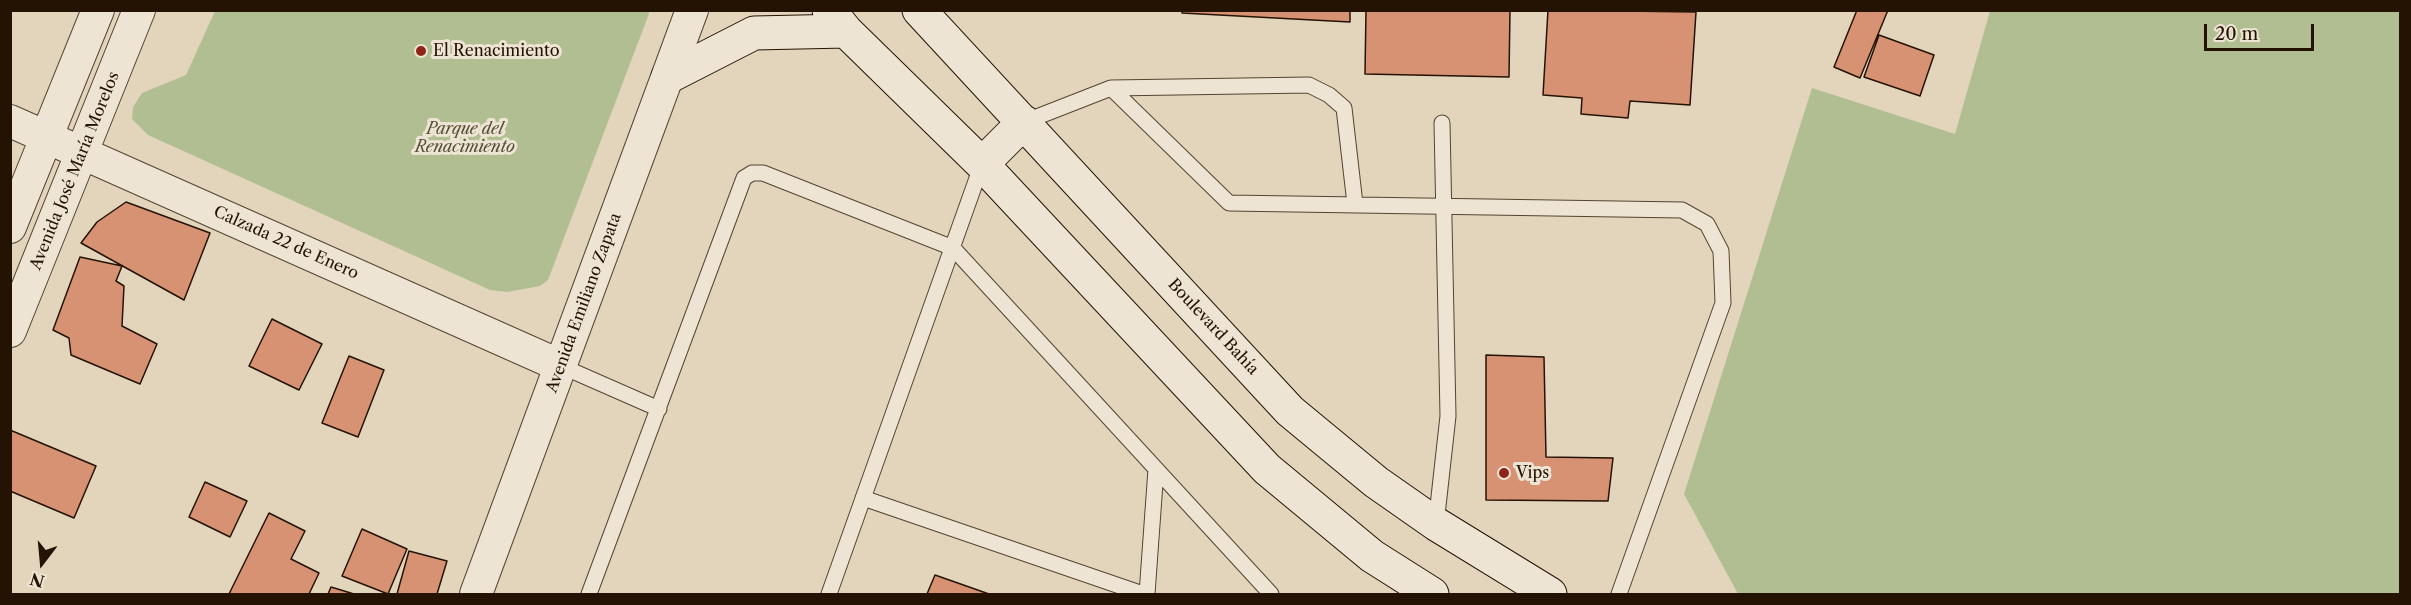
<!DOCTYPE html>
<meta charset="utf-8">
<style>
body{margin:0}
#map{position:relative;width:2411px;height:605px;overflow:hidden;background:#e3d5bb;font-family:"Libre Caslon Text",serif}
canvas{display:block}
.frame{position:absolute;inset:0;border:12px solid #241303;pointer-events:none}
.north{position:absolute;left:12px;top:533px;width:60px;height:60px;-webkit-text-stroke:4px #ede4d3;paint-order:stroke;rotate:196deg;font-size:16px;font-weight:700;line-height:24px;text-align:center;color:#241303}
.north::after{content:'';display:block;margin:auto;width:21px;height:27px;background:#241303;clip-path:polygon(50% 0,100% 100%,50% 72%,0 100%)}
.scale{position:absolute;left:2204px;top:24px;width:110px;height:27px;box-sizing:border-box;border:3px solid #241303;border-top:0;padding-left:8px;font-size:18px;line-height:21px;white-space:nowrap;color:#241303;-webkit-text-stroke:4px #ede4d3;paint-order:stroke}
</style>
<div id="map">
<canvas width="2411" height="605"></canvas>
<div class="frame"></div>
<div class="north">N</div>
<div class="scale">20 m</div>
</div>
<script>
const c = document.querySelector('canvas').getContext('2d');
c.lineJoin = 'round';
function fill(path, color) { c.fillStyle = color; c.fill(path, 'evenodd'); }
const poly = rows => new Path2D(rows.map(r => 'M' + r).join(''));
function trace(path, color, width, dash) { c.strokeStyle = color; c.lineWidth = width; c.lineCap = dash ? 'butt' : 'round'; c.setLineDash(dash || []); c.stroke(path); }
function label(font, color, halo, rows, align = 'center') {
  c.font = font + ' "Libre Caslon Text",serif'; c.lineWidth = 6; c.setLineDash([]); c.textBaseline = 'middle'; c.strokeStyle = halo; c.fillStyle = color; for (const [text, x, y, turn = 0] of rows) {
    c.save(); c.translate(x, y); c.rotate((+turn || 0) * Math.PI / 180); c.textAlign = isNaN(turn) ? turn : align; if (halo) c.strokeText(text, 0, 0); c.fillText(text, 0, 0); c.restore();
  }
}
fill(poly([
 [215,11,215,10,650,11,548,280,540,286,507,292,490,290,148,135,132,119,133,107,142,93,186,75],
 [1990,11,2400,11,2400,594,1738,594,1684,494,1812,88,1955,134]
]), '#b1be92');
const building = poly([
 [1182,10,1350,10,1350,22,1182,13,1182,10],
 [1366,10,1510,10,1509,77,1365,74,1366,10],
 [1548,10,1696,12,1690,105,1630,101,1628,118,1581,114,1582,98,1543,95,1548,10],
 [1857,10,1888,10,1860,78,1834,67,1857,10],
 [1879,35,1934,55,1920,96,1864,77,1879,35],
 [126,202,210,233,184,300,81,243,97,222,126,202],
 [80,257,122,266,116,281,124,286,122,326,157,344,140,384,71,355,69,338,53,330,80,257],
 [272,319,322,344,299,390,249,366,272,319],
 [1486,355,1544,357,1546,457,1613,458,1608,501,1486,500,1486,355],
 [349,356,384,370,358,437,322,423,349,356],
 [10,430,96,466,74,518,10,491,10,430],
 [205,482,247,501,230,537,189,517,205,482],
 [269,513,305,531,291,559,319,573,309,594,229,594,269,513],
 [362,529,407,549,388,594,342,576,362,529],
 [409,551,447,561,437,594,397,594,409,551],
 [935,575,989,594,927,594,935,575],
 [331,587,354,594,328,594,331,587]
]);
fill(building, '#d79273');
trace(building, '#241303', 1.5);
const lane = poly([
 [1111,88,1229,203,1682,210,1707,224,1721,251,1723,303,1619,594],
 [1024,122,1111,88,1309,85,1329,95,1344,108,1355,204],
 [561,366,659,409],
 [863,498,1143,594],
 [1436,524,1448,416,1442,123],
 [589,594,744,178,752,173,763,173,953,248,1271,594],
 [829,594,982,164],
 [1147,594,1156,469]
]);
const street = poly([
 [10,121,561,366],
 [10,227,98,10],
 [10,331,139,10],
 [476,594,692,10]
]);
const secondary = poly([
 [829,10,846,31,982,164,1267,469,1372,556,1432,594],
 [919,10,1290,411,1376,482,1436,524,1550,594],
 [668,77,754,33,846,31],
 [982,164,1024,122]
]);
trace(lane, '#544431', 17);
trace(street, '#544431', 34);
trace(secondary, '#241303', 35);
trace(lane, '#ede4d3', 15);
trace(street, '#ede4d3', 32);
trace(secondary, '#ede4d3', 33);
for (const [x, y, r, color] of [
 [421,51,6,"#8f2418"],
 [1504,473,6,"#8f2418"]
]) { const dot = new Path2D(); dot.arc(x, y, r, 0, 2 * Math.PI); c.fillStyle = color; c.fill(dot); trace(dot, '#ede4d3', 2); }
label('16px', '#241303', '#ede4d3', [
 ["El Renacimiento",433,51],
 ["Vips",1516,473]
], 'left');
label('italic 16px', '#554f35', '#ede4d3', [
 ["Parque del",465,129],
 ["Renacimiento",465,147]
]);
label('16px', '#241303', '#ede4d3', [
 ["Avenida José María Morelos",75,171,-68],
 ["Calzada 22 de Enero",286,243,24],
 ["Avenida Emiliano Zapata",584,303,-70],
 ["Boulevard Bahía",1213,327,47]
]);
</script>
